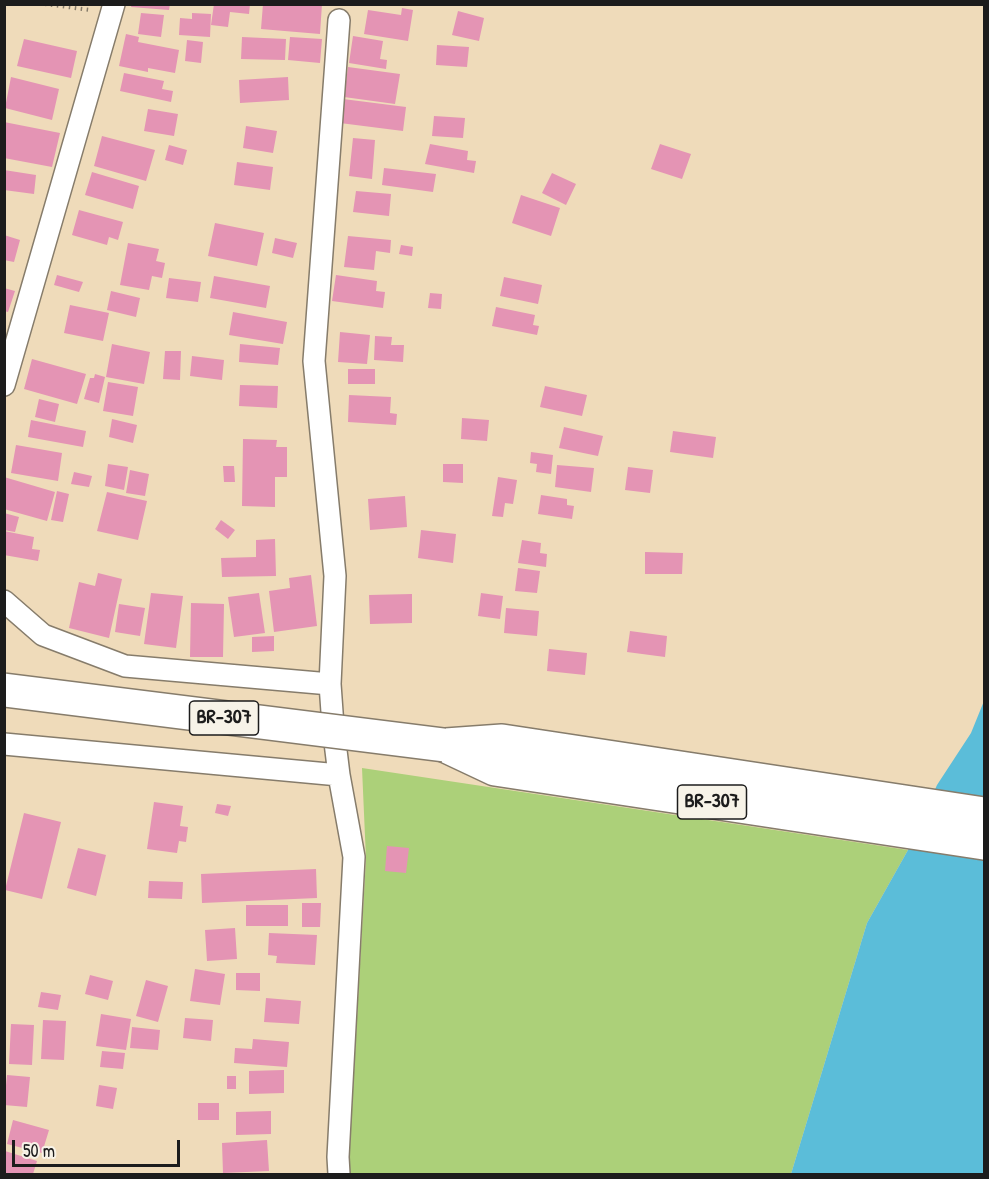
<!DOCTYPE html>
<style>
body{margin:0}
#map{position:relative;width:989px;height:1179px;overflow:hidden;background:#efdbba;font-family:"Patrick Hand",sans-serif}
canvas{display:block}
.frame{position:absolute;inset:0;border:6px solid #1c1c1c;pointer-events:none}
.scale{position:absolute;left:12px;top:1140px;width:168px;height:27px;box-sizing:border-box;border:3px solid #1c1c1c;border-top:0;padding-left:8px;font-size:18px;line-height:21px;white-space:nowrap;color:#1c1c1c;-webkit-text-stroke:4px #f7f3e8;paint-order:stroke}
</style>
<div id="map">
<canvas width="989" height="1179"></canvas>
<div class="frame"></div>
<div class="scale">50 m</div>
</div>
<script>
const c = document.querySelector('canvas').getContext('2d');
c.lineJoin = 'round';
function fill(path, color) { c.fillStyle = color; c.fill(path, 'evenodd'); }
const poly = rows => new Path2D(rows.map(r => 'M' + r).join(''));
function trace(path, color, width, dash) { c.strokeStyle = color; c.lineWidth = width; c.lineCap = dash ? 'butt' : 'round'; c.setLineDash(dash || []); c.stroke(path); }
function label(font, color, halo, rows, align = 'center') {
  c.font = font + ' "Patrick Hand",sans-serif'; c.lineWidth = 4.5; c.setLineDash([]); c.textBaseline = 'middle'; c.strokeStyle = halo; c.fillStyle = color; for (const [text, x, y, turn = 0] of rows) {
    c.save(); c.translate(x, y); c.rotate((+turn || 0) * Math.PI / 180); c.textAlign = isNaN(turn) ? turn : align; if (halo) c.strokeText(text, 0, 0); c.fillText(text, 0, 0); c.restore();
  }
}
fill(poly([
 [362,768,908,850,867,923,791,1174,350,1174,349,1158,366,859]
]), '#acd079');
fill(poly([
 [984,701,984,1174,791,1174,867,923,908,850,937,785,971,733]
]), '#5bbdd9');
fill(poly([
 [132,4,170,4,169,10,131,7],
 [214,4,250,4,249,14,230,12,228,27,211,25],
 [263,4,322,4,320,34,261,29],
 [402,8,413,10,408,41,364,34,368,10,401,15],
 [458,11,484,18,479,41,452,35],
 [141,13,164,15,161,37,138,34],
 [192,13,211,14,210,37,179,35,180,18,192,19],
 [126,34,139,37,138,42,179,50,175,73,148,68,148,72,119,66],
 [353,36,383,41,380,59,387,60,386,69,349,63],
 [242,37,286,39,285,60,241,59],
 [290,37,322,39,320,63,288,60],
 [24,39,77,51,71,78,17,66],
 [187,40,203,42,201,63,185,61],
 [437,45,469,47,467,67,436,65],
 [348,67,400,74,395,104,344,97],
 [124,73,164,81,162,89,173,91,171,102,120,91],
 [11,77,59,89,52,120,5,108],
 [288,77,289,100,240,103,239,80],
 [343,99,406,107,403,131,340,123],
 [148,109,178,114,174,136,144,131],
 [434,116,465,118,463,138,432,136],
 [4,122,60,133,52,167,4,158],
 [246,126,277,131,273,153,243,148],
 [102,136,155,150,146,181,94,166],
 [353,138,375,140,372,179,349,176],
 [430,144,468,151,467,160,476,161,474,173,425,164],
 [660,144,691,154,682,179,651,169],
 [169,145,187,150,183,165,165,160],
 [237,162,273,167,270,190,234,185],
 [384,168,436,174,433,192,382,185],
 [4,170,36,175,34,194,4,190],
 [92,172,139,186,133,209,85,195],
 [552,173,576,184,566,205,542,193],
 [356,191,391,194,389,216,353,212],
 [521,195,560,208,551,236,512,223],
 [79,210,123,222,118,240,109,237,107,245,72,235],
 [215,223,264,233,257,266,208,256],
 [4,235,20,240,14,262,4,260],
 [348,236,391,240,390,253,376,251,374,270,344,267],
 [275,238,297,243,293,258,272,253],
 [128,243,159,249,156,261,165,263,162,278,152,276,149,290,120,285],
 [401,245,413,247,412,256,399,254],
 [57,275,83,282,79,292,54,285],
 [336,275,377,281,376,291,385,292,383,308,332,301],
 [214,276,270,286,266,308,210,298],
 [504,277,542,285,538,304,500,296],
 [169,278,201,282,198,302,166,298],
 [4,288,15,291,8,312,4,311],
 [111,291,140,298,136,317,107,310],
 [430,293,442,294,441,309,428,308],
 [70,305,109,313,103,341,64,333],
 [496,307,535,315,533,325,539,326,537,335,492,326],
 [233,312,287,322,283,344,229,335],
 [340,332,370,335,367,364,338,362],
 [375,336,392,337,391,345,404,345,403,362,374,360],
 [112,344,150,352,144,384,106,377],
 [240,344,280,348,278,365,239,362],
 [165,351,181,351,180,380,163,379],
 [192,356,224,360,222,380,190,376],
 [32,359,86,374,77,404,24,389],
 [348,369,375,369,375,384,348,384],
 [95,374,105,377,99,403,84,399,90,378,94,378],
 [108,382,138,387,133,416,103,411],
 [240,385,278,386,277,408,239,406],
 [545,386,587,395,582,416,540,407],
 [349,395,391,397,390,413,397,414,396,425,348,422],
 [39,399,59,404,55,422,35,417],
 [462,418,489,420,487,441,461,439],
 [112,419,137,425,133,443,109,437],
 [31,420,86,431,83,447,28,437],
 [564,427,603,436,598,456,559,448],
 [673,431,716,437,713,458,670,452],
 [243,439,277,440,276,447,287,447,287,477,275,477,275,507,242,506],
 [16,445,62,453,58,481,11,473],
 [531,452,553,455,551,474,536,472,537,464,530,463],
 [108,464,128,467,124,490,105,486],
 [443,464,463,464,463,483,443,482],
 [557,465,594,468,591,492,555,487],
 [223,466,234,466,235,482,224,482],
 [628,467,653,470,650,493,625,490],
 [130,470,149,474,145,496,126,493],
 [74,472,92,476,89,487,71,484],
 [4,477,55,492,47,521,4,509],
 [498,477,517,480,513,504,505,503,503,517,492,516],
 [57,491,69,494,63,522,51,520],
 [107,492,147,501,138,540,97,531],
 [541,495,567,499,567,505,574,506,572,519,538,514],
 [405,496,407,527,370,530,368,499],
 [4,513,19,517,15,532,4,530],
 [221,520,235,530,228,539,215,529],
 [421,530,456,534,453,563,418,558],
 [4,531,34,537,32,549,40,550,38,561,4,555],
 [275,539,276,576,222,577,221,558,256,557,256,540],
 [522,540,541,543,540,553,547,554,546,567,518,563],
 [645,552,683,553,682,574,645,574],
 [518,568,540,571,537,593,515,591],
 [98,573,122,579,109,638,69,628,79,582,95,586],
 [311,575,317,626,274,632,269,591,290,588,289,578],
 [151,593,183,596,176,648,144,644],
 [259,593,265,633,234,637,228,597],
 [481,593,503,596,500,619,478,616],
 [412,594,412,623,370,624,369,595],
 [191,603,224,604,223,657,190,657],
 [119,604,145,608,140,636,115,632],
 [506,608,539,611,537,636,504,633],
 [630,631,667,636,665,657,627,652],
 [274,636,274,651,252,652,252,637],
 [549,649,587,653,585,675,547,671],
 [154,802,183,806,180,826,188,827,186,842,179,841,177,853,147,849],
 [217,804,231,806,228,816,215,813],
 [24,813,61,822,42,899,5,890],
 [387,846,409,848,406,873,385,871],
 [78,848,106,855,96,896,67,888],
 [316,869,317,898,202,903,201,874],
 [149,881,183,882,182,899,148,898],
 [302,903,321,903,320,927,302,927],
 [246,905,288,905,288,926,246,926],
 [235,928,237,959,207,961,205,930],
 [269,933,317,935,315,965,276,963,277,956,268,955],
 [195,969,225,974,220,1005,190,1001],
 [236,973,260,973,260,991,236,990],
 [90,975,113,981,108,1000,85,994],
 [146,980,168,986,158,1022,136,1016],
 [41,992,61,995,58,1010,38,1007],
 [266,998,301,1001,299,1024,264,1022],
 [101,1014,131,1019,126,1050,96,1046],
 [185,1018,213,1020,211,1041,183,1038],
 [43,1020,66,1021,64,1060,41,1059],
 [11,1024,34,1025,32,1065,9,1064],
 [132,1027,160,1030,158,1050,130,1048],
 [253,1039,289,1042,287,1067,234,1063,235,1048,252,1049],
 [102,1051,125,1053,123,1069,100,1067],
 [284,1070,284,1093,249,1094,249,1071],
 [7,1075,30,1077,27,1107,4,1105],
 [227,1076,236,1076,236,1089,227,1089],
 [99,1085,117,1088,113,1109,96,1106],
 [198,1103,219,1103,219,1120,198,1120],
 [271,1111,271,1134,236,1135,236,1112],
 [13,1120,49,1130,42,1153,7,1144],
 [267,1140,269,1171,223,1173,222,1143],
 [5,1151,37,1161,33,1174,5,1174]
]), '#e494b4');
const street = poly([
 [4,385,114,4],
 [4,601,43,635,125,666,330,684],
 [4,744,339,775],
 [339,1174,338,1157,354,857,339,775,333,726,330,684,335,576,314,361,339,20]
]);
const primary = poly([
 [444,745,495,769,984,843],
 [446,745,502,741,984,814]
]);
trace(street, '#867c6b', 24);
trace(primary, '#867c6b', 36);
trace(poly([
 [45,4,90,10]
]), '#867c6b', 4, [1.5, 4.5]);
trace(street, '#fff', 21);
trace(primary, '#fff', 33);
const primaryBridge = poly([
 [4,690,444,745]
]);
trace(primaryBridge, '#867c6b', 36, []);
trace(primaryBridge, '#fff', 33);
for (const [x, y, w] of [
 [224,718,69],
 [712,802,69]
]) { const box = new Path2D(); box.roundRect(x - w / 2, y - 17, w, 34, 4.5); c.fillStyle = '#f7f3e8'; c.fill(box); trace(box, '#1c1c1c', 1.5); }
label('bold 20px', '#1c1c1c', null, [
 ["BR-307",224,718],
 ["BR-307",712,802]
]);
</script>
